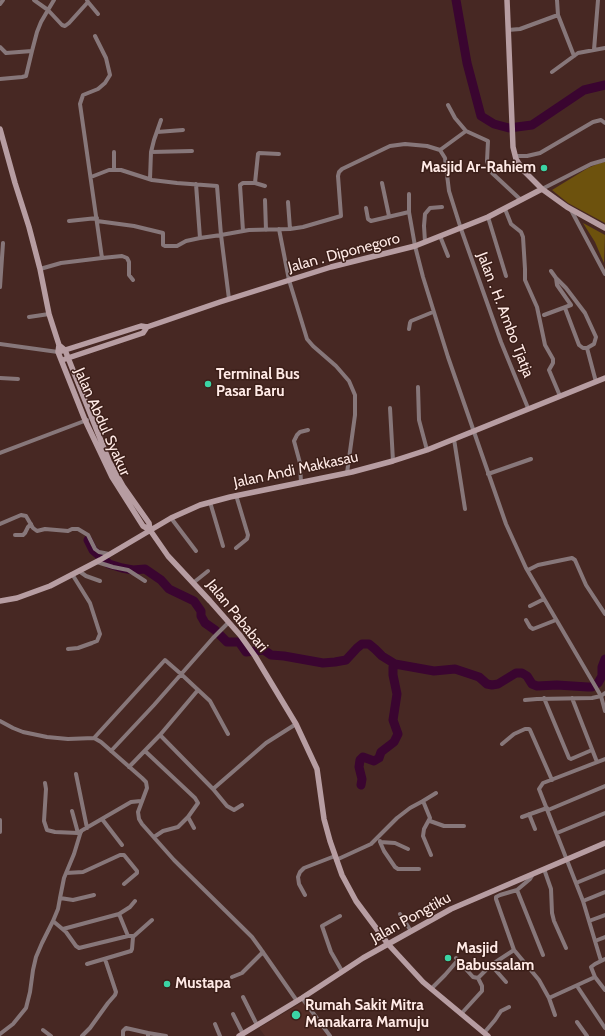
<!DOCTYPE html>
<style>
body{margin:0}
canvas{display:block;background:#472823}
</style>
<canvas width="605" height="1036"></canvas>
<script>
const c = document.querySelector('canvas').getContext('2d');
c.lineJoin = 'round';
function fill(path, color) { c.fillStyle = color; c.fill(path, 'evenodd'); }
const poly = rows => new Path2D(rows.map(r => 'M' + r).join(''));
function trace(path, color, width, dash) { c.strokeStyle = color; c.lineWidth = width; c.lineCap = dash ? 'butt' : 'round'; c.setLineDash(dash || []); c.stroke(path); }
function label(font, color, halo, rows, align = 'center') {
  c.font = font + ' Cabin,sans-serif'; c.lineWidth = 3; c.setLineDash([]); c.textBaseline = 'middle'; c.strokeStyle = halo; c.fillStyle = color; for (const [text, x, y, turn = 0] of rows) {
    c.save(); c.translate(x, y); c.rotate((+turn || 0) * Math.PI / 180); c.textAlign = isNaN(turn) ? turn : align; if (halo) c.strokeText(text, 0, 0); c.fillText(text, 0, 0); c.restore();
  }
}
fill(poly([
 [303,1002,327,1036,265,1036,259,1028]
]), '#542e27');
fill(poly([
 [605,162,605,223,568,203,552,190,588,168,600,163],
 [583,223,605,235,604,263,595,242]
]), '#6d520d');
trace(poly([
 [456,0,467,63,481,116,494,124,509,128,532,125,584,90,605,85],
 [88,540,93,550,109,564,122,568,133,570,145,569,161,580,169,589,194,601,201,611,201,616,205,623,215,630,227,642,239,642,246,652,264,650,271,655,284,656,323,663,335,662,346,660,357,648,362,644,369,644,375,649,382,656,395,664,434,671,455,669,479,677,487,684,492,685,498,684,516,673,522,673,527,676,532,684,537,686,557,685,588,687,592,687,598,683,602,676,602,667,605,659],
 [361,785,362,779,359,767,360,760,363,757,374,761,379,758,381,752,394,742,398,734,393,720,397,694,393,675,393,667,395,664]
]), '#3a0530', 9);
trace(poly([
 [34,0,48,10,54,0],
 [557,0,558,15,574,56],
 [88,2,98,14],
 [0,4,3,0],
 [508,30,520,29,558,15],
 [0,47,6,53,32,51,37,32,41,22,48,10,62,25,65,26,69,23,88,2,87,0],
 [594,50,598,0],
 [552,72,578,53,605,48],
 [0,79,22,77,26,76,32,51],
 [448,105,455,118,466,131,488,141,487,161,491,172,521,200],
 [466,131,440,150,445,158,449,191,461,229,501,342,528,408],
 [157,132,183,130],
 [114,152,114,170],
 [151,152,154,140,161,120],
 [515,156,527,156,540,153,593,122,601,120,605,123],
 [91,177,109,170,121,170,152,180,177,183,217,186,221,235,200,238],
 [150,179,151,152,192,151],
 [255,183,258,154,259,153,279,154],
 [382,183,389,216],
 [542,189,591,164,605,160],
 [409,194,409,212,415,246,423,277,448,357,506,524,526,568,601,696,605,711],
 [265,200,266,230],
 [366,208,368,219,371,221,409,212],
 [505,209,511,224,521,232,523,237,525,269,525,280,537,307,545,345,553,359,553,363,549,370,560,396],
 [571,210,605,274],
 [488,217,506,276],
 [69,221,97,218],
 [97,221,134,226,163,233,163,245,165,246,177,246,186,241,200,238,196,184],
 [279,229,289,280,307,339,313,346,336,366,349,381,355,395,355,415,347,473],
 [290,229,303,227,341,216,338,176,339,172,342,169,390,146,405,144,427,146,440,150],
 [243,231,240,185,243,183,255,183,265,186],
 [440,236,448,256],
 [425,242,424,226,425,214,430,208,442,207],
 [102,258,122,256,127,258,129,262,129,275,133,280],
 [40,269,61,263,102,258,80,104,83,95,98,89,105,83,110,75,106,58,95,36],
 [556,278,566,288,585,313,596,337,594,344,587,348,596,382],
 [0,287,3,243],
 [229,299,221,235,249,230,290,229,288,202],
 [565,308,579,345,583,348,587,348],
 [544,315,571,305,557,285,556,278,551,271],
 [29,317,49,314],
 [409,329,410,323,411,321,433,312],
 [0,344,58,352],
 [0,378,18,379],
 [418,387,419,420,427,450],
 [390,408,393,461],
 [454,439,465,509],
 [0,453,87,420],
 [488,474,531,459],
 [301,483,300,463,294,441,297,435,300,432,308,430],
 [210,502,223,546],
 [171,518,196,551],
 [0,524,21,515,26,516,33,528,37,531,45,529,68,531,72,529,78,529,88,535,95,549,99,552,109,554],
 [15,535,23,535,25,533,28,527,31,524],
 [236,548,247,539,248,535,236,495],
 [97,562,113,567,128,570,145,581],
 [528,570,538,565,572,558,575,560,586,585,605,614],
 [79,571,86,576,100,581],
 [193,583,208,571],
 [530,606,544,599],
 [526,620,530,627,533,629,556,620],
 [68,649,78,648,92,643,97,641,100,634,90,603,72,574],
 [198,690,160,735,213,789,227,806,234,810,242,805],
 [544,698,569,758,571,759,592,750],
 [572,698,597,762],
 [525,700,537,699,592,698,601,696,605,693],
 [0,721,13,728,23,732,47,737,68,739,94,738,101,742,142,778,146,782,147,788,138,812,139,819,142,824,174,860,252,937,260,948,297,1001],
 [94,738,165,660,181,674,210,701,228,734],
 [502,744,514,734,525,729,529,729,530,730,552,780],
 [111,751,154,705,213,638,229,622],
 [145,751,195,798,198,803,188,817,178,827,163,831,154,837],
 [129,767,160,735],
 [76,774,87,828],
 [45,783,46,789,44,821,47,830,55,832,78,833,81,832],
 [213,789,266,743,296,724],
 [423,801,436,793],
 [548,810,605,786],
 [72,811,78,833],
 [529,814,535,829],
 [188,817,194,828],
 [522,817,547,808],
 [102,819,122,845],
 [0,820,0,832],
 [430,821,444,826,464,826],
 [557,833,605,813],
 [380,841,380,842,395,843,408,849],
 [380,842,384,851,395,867,398,869,419,869],
 [336,860,371,844,397,818,410,808,423,801,430,818,424,829,423,836,431,855],
 [544,869,551,889,552,913,554,921,566,948],
 [66,873,83,872,120,855,124,855,137,871,137,873,124,884],
 [533,874,530,879,517,890,500,895,496,897,496,899,514,950,539,980,549,998,555,1015],
 [576,883,605,871],
 [517,890,543,955],
 [305,895,299,884,298,877,300,872,304,868,335,856],
 [60,898,64,878,74,854,81,831,131,802,141,801],
 [583,901,605,892],
 [119,914,130,907,135,901],
 [400,914,411,931],
 [340,916,322,926,331,952,342,971],
 [53,921,58,909,60,898,73,900,94,895],
 [589,921,605,915],
 [63,929,119,914,128,936],
 [595,941,605,937],
 [456,958,473,977,478,978,491,965,514,950],
 [605,959,595,964,591,967,595,977,605,990],
 [601,961,583,901,539,789,543,783,605,759],
 [87,964,131,951,132,949,133,937],
 [491,965,506,982],
 [232,977,242,973,263,952],
 [577,986,605,1028],
 [431,989,445,975,458,960],
 [243,997,257,1025],
 [302,998,330,1036],
 [549,998,595,977],
 [233,1014,243,1034],
 [461,1014,482,991,482,986,478,978],
 [577,1022,587,1036],
 [215,1024,220,1036],
 [43,1030,51,1036],
 [148,1033,166,1036],
 [484,1033,495,1020,501,1011,509,1007],
 [0,1034,13,1024,26,1008,30,992,33,970,36,957,42,943,53,921,66,932,76,946,79,948,128,936,134,936,152,920],
 [82,1036,90,1028,108,1003,115,995,116,992,105,959],
 [123,1036,123,1031,126,1028,148,1033,148,1036]
]), '#87777a', 4);
trace(poly([
 [507,0,513,147,516,159,523,170,542,189,567,207,605,228],
 [0,129,15,183,29,227,40,269,49,314,59,345,58,352,85,420,112,477,143,526,150,530,168,556,210,601,240,635,255,656,296,724,317,769,324,819,330,841,342,875,356,901,388,944,423,982,488,1036],
 [147,327,220,302,331,267,415,246,488,217,542,189],
 [59,345,65,350,109,461,123,486,149,523,150,530],
 [62,351,141,326,147,327],
 [65,359,143,333,147,327],
 [0,601,17,598,50,586,100,560,171,518,200,505,230,497,352,472,393,461,427,450,605,378],
 [239,1036,302,998,363,958,451,909,605,843]
]), '#b79da2', 5.5);
for (const [x, y, r, color] of [
 [544,168,4,"#3bd4a4"],
 [208,384,4,"#3bd4a4"],
 [448,958,4,"#3bd4a4"],
 [167,984,4,"#3bd4a4"],
 [296,1015,5,"#3bd4a4"]
]) { const dot = new Path2D(); dot.arc(x, y, r, 0, 2 * Math.PI); c.fillStyle = color; c.fill(dot); trace(dot, '#3c1f19', 1.5); }
label('bold 15px', '#ffeae6', '#3c1f19', [
 ["Masjid Ar-Rahiem",536,168,"right"],
 ["Terminal Bus",216,375],
 ["Pasar Baru",216,392],
 ["Masjid",456,949],
 ["Babussalam",456,966],
 ["Mustapa",175,984],
 ["Rumah Sakit Mitra",305,1006],
 ["Manakarra Mamuju",305,1023]
], 'left');
label('15px', '#ffeae6', '#3c1f19', [
 ["Jalan . Diponegoro",344,253,-15],
 ["Jalan . H. Ambo Tjatja",505,315,69],
 ["Jalan Abdul Syakur",102,422,66],
 ["Jalan Andi Makkasau",296,470,-12],
 ["Jalan Pababari",237,616,51],
 ["Jalan Pongtiku",411,918,-29]
]);
</script>
